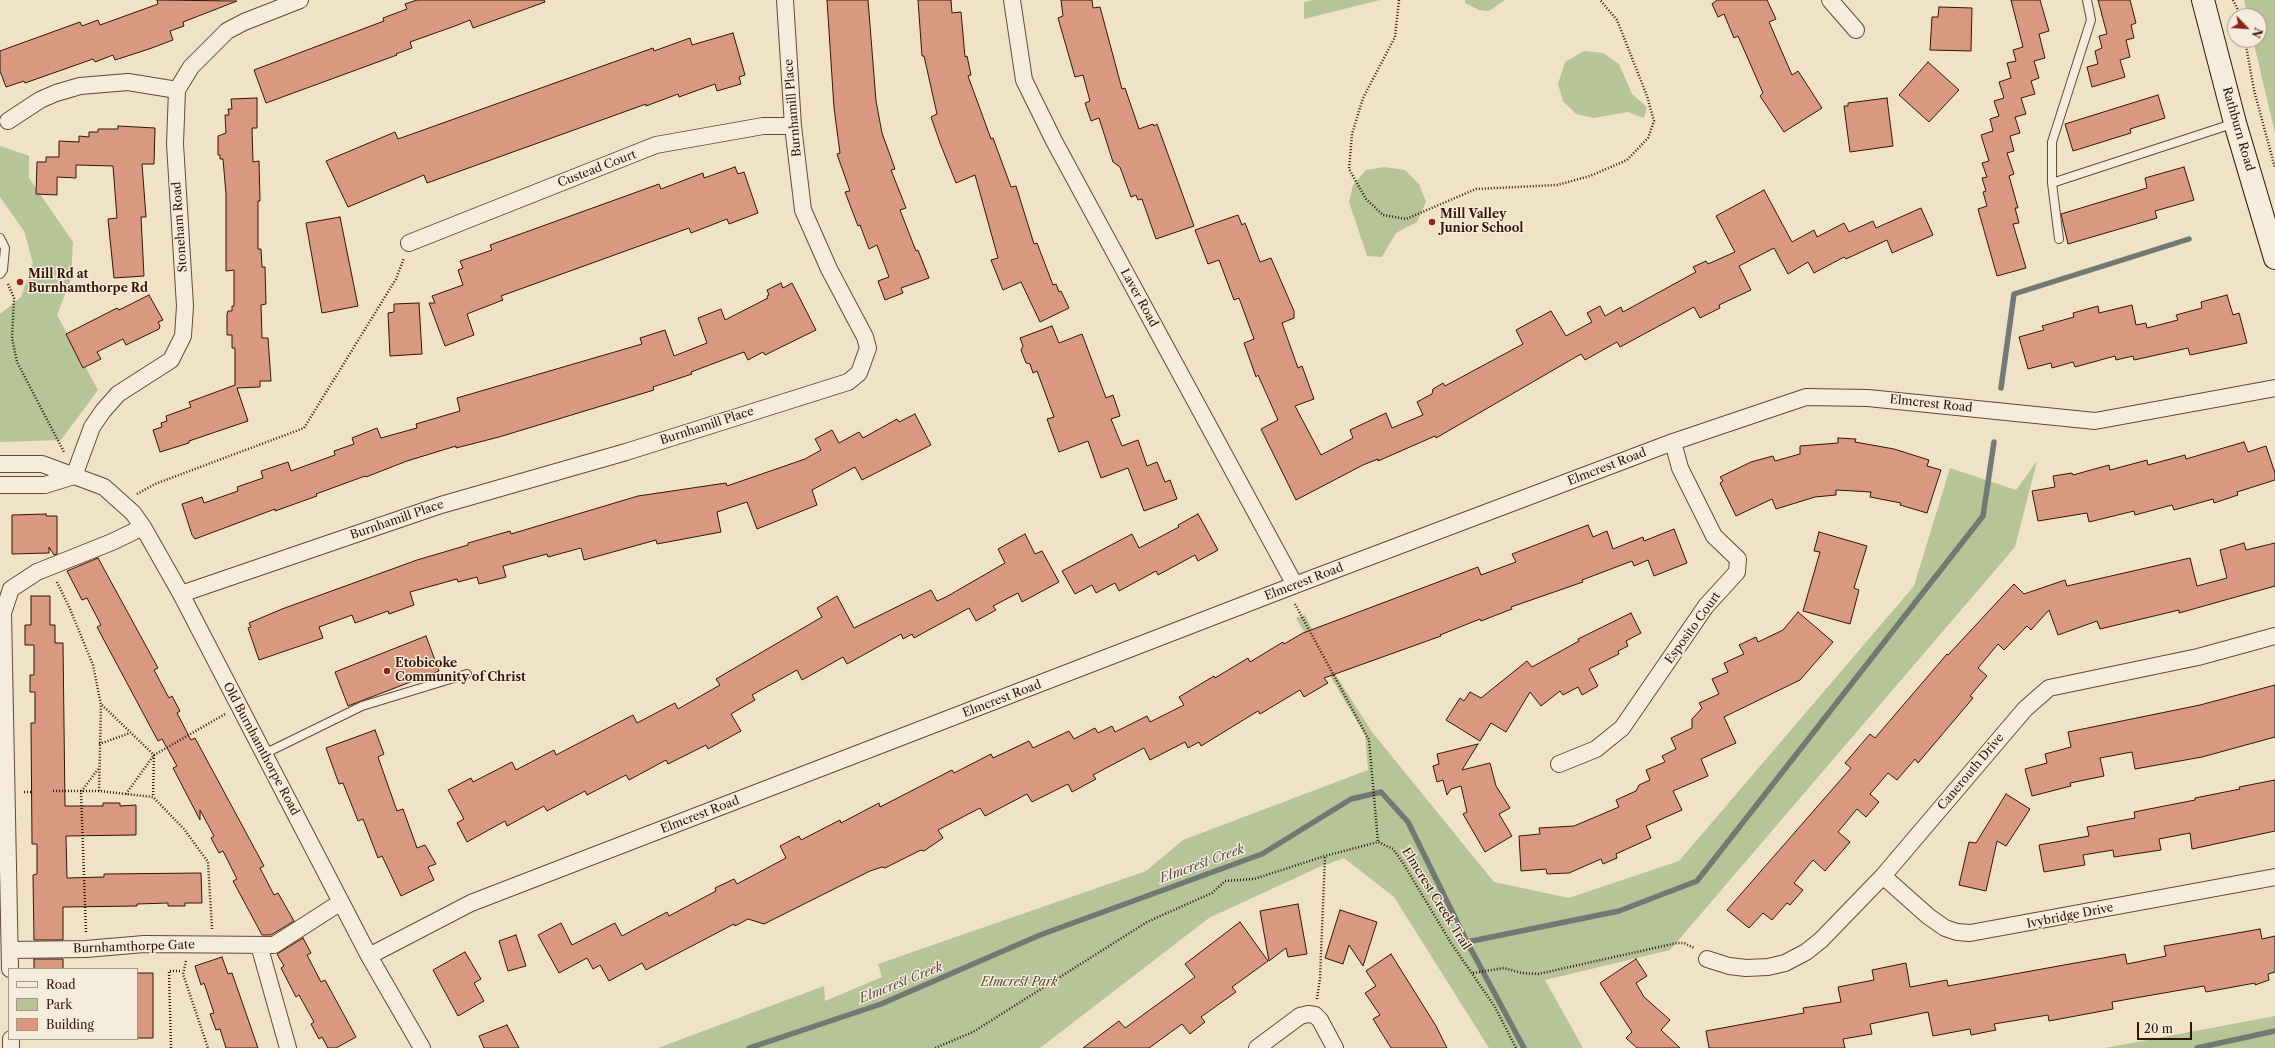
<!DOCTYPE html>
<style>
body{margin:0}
#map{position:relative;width:2275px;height:1048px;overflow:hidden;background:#f0e2c7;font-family:"Libre Caslon Text",serif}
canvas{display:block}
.legend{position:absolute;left:8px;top:968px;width:130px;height:72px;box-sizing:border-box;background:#f5ecdb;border:1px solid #a89685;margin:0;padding:5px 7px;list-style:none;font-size:12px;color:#341505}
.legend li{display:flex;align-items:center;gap:8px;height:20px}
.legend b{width:20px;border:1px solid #a89685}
.north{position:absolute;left:2227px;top:8px;width:40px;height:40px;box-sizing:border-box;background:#f5ecdb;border:1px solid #a89685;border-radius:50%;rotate:115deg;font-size:11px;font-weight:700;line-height:16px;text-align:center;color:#341505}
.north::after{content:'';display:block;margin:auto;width:14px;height:18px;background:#8f2418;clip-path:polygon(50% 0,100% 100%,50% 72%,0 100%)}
.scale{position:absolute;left:2137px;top:1022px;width:55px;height:18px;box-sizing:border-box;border:2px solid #341505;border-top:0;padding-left:5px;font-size:12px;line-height:14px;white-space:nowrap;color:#341505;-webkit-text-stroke:3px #f5ecdb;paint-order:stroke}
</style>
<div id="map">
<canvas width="2275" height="1048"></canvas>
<ul class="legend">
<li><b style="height:5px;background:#f5ecdb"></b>Road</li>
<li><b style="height:11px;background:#b6c498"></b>Park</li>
<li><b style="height:11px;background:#d99981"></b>Building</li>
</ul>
<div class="north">N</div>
<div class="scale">20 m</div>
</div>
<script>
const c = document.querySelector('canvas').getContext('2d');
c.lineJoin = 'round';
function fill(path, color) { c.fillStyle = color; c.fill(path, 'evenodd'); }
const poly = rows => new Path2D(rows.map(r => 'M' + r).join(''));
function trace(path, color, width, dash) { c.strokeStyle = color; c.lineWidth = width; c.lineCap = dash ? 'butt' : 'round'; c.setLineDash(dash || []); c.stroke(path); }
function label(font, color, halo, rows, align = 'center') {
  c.font = font + ' "Libre Caslon Text",serif'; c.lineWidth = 3; c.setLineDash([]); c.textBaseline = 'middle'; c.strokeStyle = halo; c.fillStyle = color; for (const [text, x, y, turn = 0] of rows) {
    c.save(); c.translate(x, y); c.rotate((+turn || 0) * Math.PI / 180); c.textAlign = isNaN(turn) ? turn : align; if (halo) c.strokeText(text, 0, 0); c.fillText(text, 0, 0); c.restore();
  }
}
fill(poly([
 [1313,0,1380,0,1304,19,1304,2],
 [1465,0,1505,0,1489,11,1479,10,1465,3],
 [2244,0,2275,0,2275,133,2253,40,2259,40,2259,16,2248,16],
 [1584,51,1603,53,1619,64,1632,94,1647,107,1644,118,1628,112,1594,118,1576,114,1563,101,1558,84,1565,62],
 [0,146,29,156,29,178,73,242,71,279,57,315,98,390,61,440,0,442,0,314,21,297,33,263,24,231,0,197],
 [1384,167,1405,170,1419,184,1426,202,1417,222,1396,233,1382,257,1367,256,1349,202,1353,185,1366,170],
 [2037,461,2015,547,1670,950,1545,980,1583,1048,1489,1048,1394,897,1344,858,1317,868,1209,918,1040,1048,658,1048,824,986,825,1001,882,977,878,964,1146,871,1183,840,1368,770,1365,735,1296,618,1305,615,1335,674,1372,732,1494,882,1569,898,1679,861,1914,586,1950,468,2016,490],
 [2275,1016,2275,1048,2105,1048]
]), '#b6c498');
trace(poly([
 [2001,388,2014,294,2189,239],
 [1467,942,1619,911,1697,881,1983,516,1994,442],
 [749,1048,881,1004,1040,935,1262,854,1351,799,1381,792,1408,822,1467,942,1524,1048],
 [2197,1048,2275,1031]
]), '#727973', 5.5);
const building = poly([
 [157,0,237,1,183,22,184,26,170,31,173,40,149,49,115,60,113,55,95,62,93,59,25,83,24,81,6,87,0,71,0,51,80,22,82,26,98,20,100,25,158,4,157,0],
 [417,0,544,0,545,2,473,28,470,20,455,26,410,42,412,48,396,54,397,55,266,103,254,70,384,21,383,18,407,9,405,4,417,0],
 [827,0,868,0,876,101,882,133,895,169,891,170,906,208,900,210,916,251,918,250,929,278,901,288,903,293,885,300,878,281,889,277,877,245,869,249,860,225,858,226,845,192,850,191,837,154,840,153,834,108,827,0],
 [918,0,951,0,952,13,961,12,965,57,967,56,971,75,968,76,991,139,993,138,1011,187,1016,186,1034,244,1037,243,1053,285,1056,284,1059,292,1061,291,1069,308,1040,322,1021,282,1003,290,991,260,998,258,975,175,956,183,940,143,931,117,937,114,924,56,922,56,918,0],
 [1061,0,1092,0,1093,8,1100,7,1122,89,1125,88,1139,129,1153,124,1154,126,1157,124,1194,226,1156,239,1142,199,1138,200,1136,195,1131,197,1120,167,1113,162,1099,118,1091,121,1085,103,1090,101,1083,75,1075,77,1058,18,1063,16,1061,0],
 [1717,0,1767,0,1776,19,1769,22,1792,75,1798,71,1822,108,1784,132,1760,96,1763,93,1738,36,1734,38,1724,14,1718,17,1712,4,1717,0],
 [2011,0,2040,0,2049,31,2039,34,2045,58,2034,61,2039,78,2031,81,2035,94,2021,98,2026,114,2015,117,2020,133,2010,136,2014,151,2007,153,2014,174,2009,176,2018,208,2015,208,2019,223,2013,224,2026,268,1997,276,1978,209,1987,206,1983,192,1986,191,1982,178,1987,177,1982,163,1989,161,1981,135,1993,131,1990,119,1999,116,1994,101,2004,98,1999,82,2011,78,2007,63,2016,61,2013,50,2023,47,2011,0],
 [2098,0,2130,0,2136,23,2131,25,2134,38,2126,40,2130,57,2120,60,2125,77,2092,87,2087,67,2098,64,2095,51,2102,48,2099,36,2107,34,2098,0],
 [1939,7,1972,8,1971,51,1930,50,1932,17,1938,17,1939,7],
 [733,33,745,75,739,77,741,84,717,91,715,84,679,97,678,94,646,106,646,104,427,183,424,175,348,207,326,161,395,132,398,139,653,48,654,51,690,38,692,45,733,33],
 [1928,62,1959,90,1929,122,1899,95,1928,62],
 [2158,95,2165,118,2130,129,2131,133,2073,151,2065,124,2158,95],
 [257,98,257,128,252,128,253,162,259,161,260,201,258,201,258,249,261,249,262,267,265,267,266,304,261,305,262,338,268,338,271,381,260,381,260,387,237,388,248,421,189,441,189,443,160,452,153,430,162,427,161,423,167,421,166,416,191,407,189,402,235,385,235,348,232,348,232,335,227,335,227,314,228,311,232,311,232,306,234,306,234,270,226,271,226,194,223,159,220,159,220,155,218,155,218,136,226,133,225,115,229,115,228,109,232,109,231,99,257,98],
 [1887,98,1893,146,1850,152,1844,106,1848,106,1848,103,1887,98],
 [118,126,155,128,154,164,142,164,146,217,141,217,144,276,114,278,108,219,117,218,113,166,76,165,76,178,57,177,57,195,36,194,37,162,46,162,46,157,59,157,59,141,79,142,79,136,89,137,89,132,98,132,98,129,118,129,118,126],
 [735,167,738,174,744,172,758,213,729,224,727,219,691,233,689,228,501,296,503,300,467,314,474,335,445,346,429,303,435,303,432,296,463,285,458,270,463,268,460,261,492,250,490,245,659,184,661,189,703,173,704,178,735,167],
 [2184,167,2194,200,2155,211,2157,218,2068,244,2061,214,2147,188,2145,178,2184,167],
 [1764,190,1792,242,1814,230,1817,237,1844,223,1849,232,1873,221,1876,228,1921,208,1933,235,1892,253,1887,240,1846,259,1844,257,1814,273,1808,262,1788,274,1774,248,1739,266,1751,290,1719,305,1720,308,1700,318,1694,307,1620,347,1617,342,1585,360,1581,354,1436,438,1435,436,1378,461,1378,459,1363,465,1296,500,1261,429,1278,420,1258,375,1256,377,1244,343,1254,339,1239,298,1234,300,1219,260,1208,264,1195,230,1238,215,1242,225,1245,223,1260,262,1271,258,1294,311,1294,318,1282,323,1298,368,1302,366,1314,399,1295,406,1321,455,1353,438,1350,430,1386,413,1392,428,1423,415,1417,402,1432,394,1433,389,1443,383,1445,386,1523,344,1516,330,1551,311,1566,336,1592,322,1587,313,1600,306,1605,316,1621,307,1623,312,1696,272,1693,267,1706,261,1708,264,1735,252,1716,216,1764,190],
 [340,217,358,306,322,313,306,223,340,217],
 [781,283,783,288,792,283,816,330,765,355,763,352,748,360,744,352,691,372,692,374,653,387,654,390,499,437,456,448,456,446,407,461,366,477,365,476,316,494,317,496,275,511,275,509,195,539,192,535,182,504,202,497,204,503,238,491,237,487,263,478,261,471,288,462,291,471,335,455,334,451,354,444,352,438,377,428,381,438,417,428,416,424,460,411,457,398,642,344,640,338,665,330,674,356,707,343,698,318,721,309,725,320,768,298,767,296,769,295,767,290,781,283],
 [149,295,163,320,158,322,160,326,159,329,126,345,123,339,97,352,101,359,83,368,66,334,117,308,119,310,149,295],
 [2227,295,2233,315,2239,313,2247,343,2190,355,2188,348,2134,360,2133,356,2116,360,2115,356,2075,367,2073,362,2052,368,2051,363,2028,369,2019,337,2044,330,2042,326,2074,317,2073,313,2098,306,2099,313,2132,305,2136,325,2146,323,2147,328,2178,320,2176,315,2202,308,2201,302,2227,295],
 [419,303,422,354,390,356,388,313,394,312,394,304,419,303],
 [1052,326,1059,343,1082,334,1106,398,1113,395,1120,416,1111,419,1122,446,1138,440,1147,466,1157,462,1165,482,1170,480,1177,499,1144,511,1128,468,1101,478,1088,441,1059,452,1047,419,1054,417,1037,371,1033,373,1030,364,1026,363,1021,350,1023,346,1020,338,1052,326],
 [915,414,931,445,862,480,855,467,812,490,817,505,757,529,747,502,717,512,721,532,657,544,656,540,584,560,581,548,548,557,547,554,503,566,506,577,479,584,477,577,458,582,457,579,410,592,414,605,389,614,388,611,355,623,352,615,319,627,323,638,259,660,248,628,251,627,249,623,282,609,417,560,468,545,468,543,510,531,511,534,638,496,726,483,727,486,805,459,821,450,815,439,832,430,839,443,859,432,863,438,897,419,899,422,915,414],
 [1838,438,1856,439,1855,442,1894,449,1929,460,1927,466,1941,470,1927,513,1900,505,1901,503,1870,497,1871,492,1836,490,1836,495,1815,497,1776,509,1772,499,1736,516,1720,483,1723,481,1720,477,1751,462,1773,456,1775,461,1800,454,1800,446,1838,443,1838,438],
 [2244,442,2248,452,2266,446,2275,473,2275,480,2237,492,2238,495,2214,503,2213,499,2174,510,2172,505,2135,515,2134,511,2089,522,2087,513,2038,521,2032,491,2055,487,2053,476,2072,473,2073,475,2109,465,2110,470,2147,460,2148,465,2185,455,2186,459,2244,442],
 [46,514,46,516,57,516,57,554,54,555,49,547,49,553,12,554,12,515,46,514],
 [1198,514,1218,550,1198,561,1195,555,1158,575,1156,571,1119,591,1115,583,1096,593,1092,585,1075,594,1062,571,1132,534,1139,548,1179,527,1178,525,1198,514],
 [1588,525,1593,537,1607,531,1613,549,1643,537,1644,541,1674,529,1687,563,1654,576,1648,560,1634,566,1632,561,1582,580,1583,582,1511,607,1512,609,1481,621,1480,619,1440,635,1441,636,1324,678,1328,683,1304,697,1300,690,1260,714,1258,711,1201,746,1199,742,1188,748,1185,742,1150,760,1144,748,1093,775,1096,779,1072,792,1068,784,1032,802,1027,794,985,816,980,808,938,830,943,838,924,851,921,850,885,868,882,867,870,871,764,924,748,919,735,926,734,924,646,970,642,963,609,981,600,965,593,969,587,958,559,973,538,935,561,923,572,945,615,923,622,936,667,912,669,916,716,891,715,888,734,879,737,884,786,858,780,846,799,836,801,840,840,820,841,823,879,803,880,807,952,770,954,773,991,754,993,758,1029,741,1033,748,1069,731,1074,739,1095,728,1098,733,1112,726,1115,732,1147,716,1150,722,1184,705,1179,697,1214,676,1215,678,1248,658,1250,662,1283,642,1284,644,1303,633,1478,567,1481,575,1516,562,1512,554,1588,525],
 [1819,532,1867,546,1854,588,1859,590,1850,624,1803,611,1820,552,1814,551,1819,532],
 [1025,534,1035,554,1042,551,1059,582,1022,602,1018,593,993,606,996,610,976,621,969,608,914,638,912,634,903,639,901,634,847,664,843,657,802,680,797,670,752,695,755,700,731,714,741,731,708,749,706,745,668,764,666,760,629,780,626,775,587,795,585,791,547,811,544,806,507,826,505,821,467,842,457,823,464,819,448,790,471,778,473,782,512,762,516,770,554,750,556,755,633,715,637,723,675,703,678,709,720,685,716,679,822,617,817,608,837,596,854,628,931,590,937,601,946,597,1005,563,998,549,1025,534],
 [2244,543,2246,550,2275,543,2275,586,2179,613,2179,610,2100,629,2097,621,2058,635,2049,610,2031,630,2027,626,2004,650,1998,644,1978,668,1987,676,1970,696,1973,698,1918,763,1915,759,1897,780,1888,773,1870,794,1879,802,1866,817,1857,809,1838,832,1850,842,1825,871,1813,860,1794,883,1803,890,1790,905,1787,903,1772,920,1763,913,1749,928,1727,910,1851,768,1845,763,1870,734,1875,738,1947,654,1948,655,2014,584,2024,594,2065,580,2067,586,2190,558,2197,586,2227,578,2220,550,2244,543],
 [98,558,158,668,154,670,169,698,172,696,180,711,177,713,191,740,195,738,264,866,260,868,274,895,278,893,294,921,271,935,262,935,233,881,237,879,223,851,219,853,211,838,214,836,200,810,200,820,173,768,177,766,162,739,158,741,97,627,101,625,87,598,82,600,67,571,98,558],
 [31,596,50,596,50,625,55,625,55,643,63,643,65,806,103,806,103,803,120,803,120,806,136,805,136,835,66,836,67,878,104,877,104,874,201,873,202,903,185,903,185,906,168,906,168,903,137,904,137,906,63,907,63,940,34,940,33,875,37,874,37,844,32,844,31,723,35,723,35,692,30,692,30,675,34,675,34,645,25,645,25,625,31,625,31,596],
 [1798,612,1833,642,1800,680,1724,717,1736,743,1701,759,1708,776,1673,791,1682,810,1646,826,1651,838,1616,854,1617,858,1603,864,1601,859,1569,873,1547,874,1546,869,1521,871,1519,836,1540,834,1539,828,1574,826,1619,807,1616,800,1636,791,1639,785,1650,780,1646,770,1665,762,1662,756,1676,749,1671,738,1692,728,1692,719,1702,708,1699,703,1719,694,1712,679,1728,672,1724,663,1744,654,1739,645,1756,637,1758,642,1783,630,1798,612],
 [1631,613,1641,633,1626,641,1628,646,1618,651,1619,654,1589,669,1598,686,1582,695,1578,687,1563,695,1560,691,1541,706,1530,692,1506,732,1491,723,1480,741,1446,720,1460,698,1464,701,1470,692,1481,698,1527,661,1532,667,1579,641,1578,639,1631,613],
 [426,636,439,671,348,706,335,672,426,636],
 [2275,685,2275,737,2202,757,2135,769,2132,752,2100,758,2104,776,2070,783,2071,786,2032,796,2025,769,2047,763,2045,754,2071,747,2068,732,2200,705,2275,685],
 [375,730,384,754,378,757,397,811,403,809,417,848,425,845,436,864,428,867,434,880,401,896,382,856,378,858,363,819,358,821,343,783,339,784,326,748,375,730],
 [1478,744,1462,770,1490,763,1496,786,1510,808,1499,814,1512,836,1485,852,1463,814,1467,812,1461,786,1451,789,1447,795,1443,780,1437,782,1433,766,1439,764,1437,754,1478,744],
 [2275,780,2275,831,2192,849,2190,833,2159,839,2161,850,2114,857,2113,850,2083,855,2085,865,2044,872,2039,845,2089,836,2087,827,2135,818,2134,812,2195,800,2195,798,2240,789,2239,787,2275,780],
 [2006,794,2030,809,2006,846,1997,841,1986,891,1959,885,1969,842,1976,843,2006,794],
 [1298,904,1307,954,1288,957,1286,948,1269,961,1260,911,1298,904],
 [1340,910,1377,922,1363,966,1349,945,1343,964,1325,958,1340,910],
 [1240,922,1268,961,1232,987,1236,992,1201,1017,1205,1022,1190,1034,1182,1024,1149,1048,1083,1048,1119,1021,1125,1028,1195,977,1185,964,1240,922],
 [2260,929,2262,939,2275,936,2275,972,2268,974,2269,980,2255,985,2255,983,2206,992,2204,986,2112,1002,2113,1009,2049,1021,2048,1015,1994,1024,1996,1030,1971,1035,1970,1029,1933,1036,1928,1012,1870,1024,1872,1034,1843,1039,1845,1048,1709,1048,1706,1031,1804,1013,1803,1008,1841,1002,1838,987,1874,980,1872,970,1906,963,1910,987,1947,980,1948,986,2125,954,2127,964,2166,956,2164,946,2260,929],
 [516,935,526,966,508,971,499,941,516,935],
 [303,938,311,953,307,955,321,982,325,980,356,1037,336,1048,328,1048,322,1037,319,1039,311,1024,314,1022,299,995,296,997,281,968,284,966,277,954,303,938],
 [465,952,481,979,474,983,484,1001,458,1016,433,970,465,952],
 [1391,954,1436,1026,1447,1048,1391,1048,1373,1019,1380,1015,1365,993,1376,986,1366,971,1391,954],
 [222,957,228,974,232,973,258,1048,226,1048,220,1029,216,1030,210,1014,214,1013,204,983,201,985,195,966,222,957],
 [34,959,63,959,63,969,34,969,34,959],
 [1636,959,1647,976,1636,983,1644,997,1670,1020,1661,1030,1680,1048,1637,1048,1626,1038,1632,1032,1600,983,1636,959],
 [137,973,153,973,153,1038,137,1038,137,973],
 [507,1025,519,1048,484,1048,479,1036,507,1025]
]);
fill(building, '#d99981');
trace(building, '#341505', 1);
const lane = poly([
 [2052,183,2235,123],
 [0,238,5,248,3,270,0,274],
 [2059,239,2052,183,2052,142,2091,20,2087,0],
 [264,754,362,706,467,674]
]);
const street = poly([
 [1012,0,1024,80,1054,141,1295,585],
 [1830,0,1856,30],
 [8,121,40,100,56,93,80,86,128,82,177,90],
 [409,243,656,145,763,126,793,126],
 [0,464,42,464,104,487,133,513,143,527,181,594,369,956,422,1048],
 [74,476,92,427,103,411,118,394,171,360,183,336,185,306,175,144,177,90,191,67,227,31,244,22,300,0],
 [0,485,45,485,74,476],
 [181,594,441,505,626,452,848,382,859,373,868,348,865,337,829,269,803,210,793,126,785,0],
 [1559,764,1596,749,1622,728,1706,606,1737,572,1738,559,1714,536,1680,468,1673,442],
 [1883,876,1928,916,1945,928,1957,932,1970,933,2275,877],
 [259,945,288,1048],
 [10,950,86,949,144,944,274,945,341,902],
 [369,956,471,903,1295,585,1673,442,1806,397,1868,398,2095,421,2275,388],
 [1707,959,1729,966,1746,968,1768,967,1785,963,1806,952,1821,940,1883,876,2025,709,2049,688,2198,657,2275,636],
 [10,969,3,613,11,589,37,572,112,542,143,527],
 [11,1039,11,1048],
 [1257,1048,1300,1016,1308,1014,1315,1015,1320,1020,1335,1048]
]);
const secondary = poly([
 [2203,0,2235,123,2275,258]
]);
trace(lane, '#634836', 10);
trace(street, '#634836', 18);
trace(secondary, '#341505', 24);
trace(poly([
 [1399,0,1395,37,1363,98,1352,134,1349,169,1366,199,1383,215,1406,219,1476,189,1557,185,1590,176,1627,160,1648,138,1654,121,1647,96,1617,20,1600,0],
 [2233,0,2241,16],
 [2245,40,2254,90,2275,168],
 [8,284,14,298,12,338,17,362,64,452],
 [137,494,155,484,304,428,396,279,404,258],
 [57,582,70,609,93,665,101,705,99,791],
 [1295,604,1369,740,1378,842],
 [102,705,154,755,225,714],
 [99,744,130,733],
 [53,791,99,791,153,797,184,829,208,862,212,929],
 [24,792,33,792],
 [126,794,154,755,153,797],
 [86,932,81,792,98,769],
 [186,961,183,974,208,1048],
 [1473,973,1504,968,1522,973,1538,974,1677,943,1684,943,1694,948],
 [1317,999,1320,978,1325,856],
 [171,1048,169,971,182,971],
 [935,1048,973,1032,1147,922,1212,893,1225,881,1254,879,1325,856,1378,842,1393,849,1403,863,1451,943,1495,1007,1516,1048]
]), '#341505', 2.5, [1, 2]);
trace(lane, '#f5ecdb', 8);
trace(street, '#f5ecdb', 16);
trace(secondary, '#f5ecdb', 22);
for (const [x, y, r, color] of [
 [1432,222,4,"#8f2418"],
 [20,282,4,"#8f2418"],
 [387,671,4,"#8f2418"]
]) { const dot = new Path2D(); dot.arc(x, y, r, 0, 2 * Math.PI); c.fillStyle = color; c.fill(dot); trace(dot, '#f5ecdb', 1.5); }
label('12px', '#341505', '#f5ecdb', [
 ["Burnhamill Place",793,108,-95],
 ["Rathburn Road",2238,129,74],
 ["Custead Court",597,169,-21],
 ["Stoneham Road",180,227,-94],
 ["Laver Road",1139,298,61],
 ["Elmcrest Road",1931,404,6],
 ["Burnhamill Place",707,426,-18],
 ["Elmcrest Road",1607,467,-21],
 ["Burnhamill Place",397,520,-19],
 ["Elmcrest Road",1304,582,-21],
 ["Esposito Court",1693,628,-54],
 ["Elmcrest Road",1002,699,-21],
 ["Old Burnhamthorpe Road",261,749,62],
 ["Canerouth Drive",1971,772,-50],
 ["Elmcrest Road",700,815,-21],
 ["Elmcrest Creek Trail",1436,899,58],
 ["Ivybridge Drive",2070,916,-11],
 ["Burnhamthorpe Gate",134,947,-2]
]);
label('bold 12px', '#341505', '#f5ecdb', [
 ["Mill Valley",1440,215],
 ["Junior School",1440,229],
 ["Mill Rd at",28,275],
 ["Burnhamthorpe Rd",28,289],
 ["Etobicoke",395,664],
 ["Community of Christ",395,678]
], 'left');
label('italic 12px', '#5b4a31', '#f5ecdb', [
 ["Elmcrest Park",1019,983]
]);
label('italic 13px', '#584f45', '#f5ecdb', [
 ["Elmcrest Creek",1202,864,-20],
 ["Elmcrest Creek",901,983,-22]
]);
</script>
